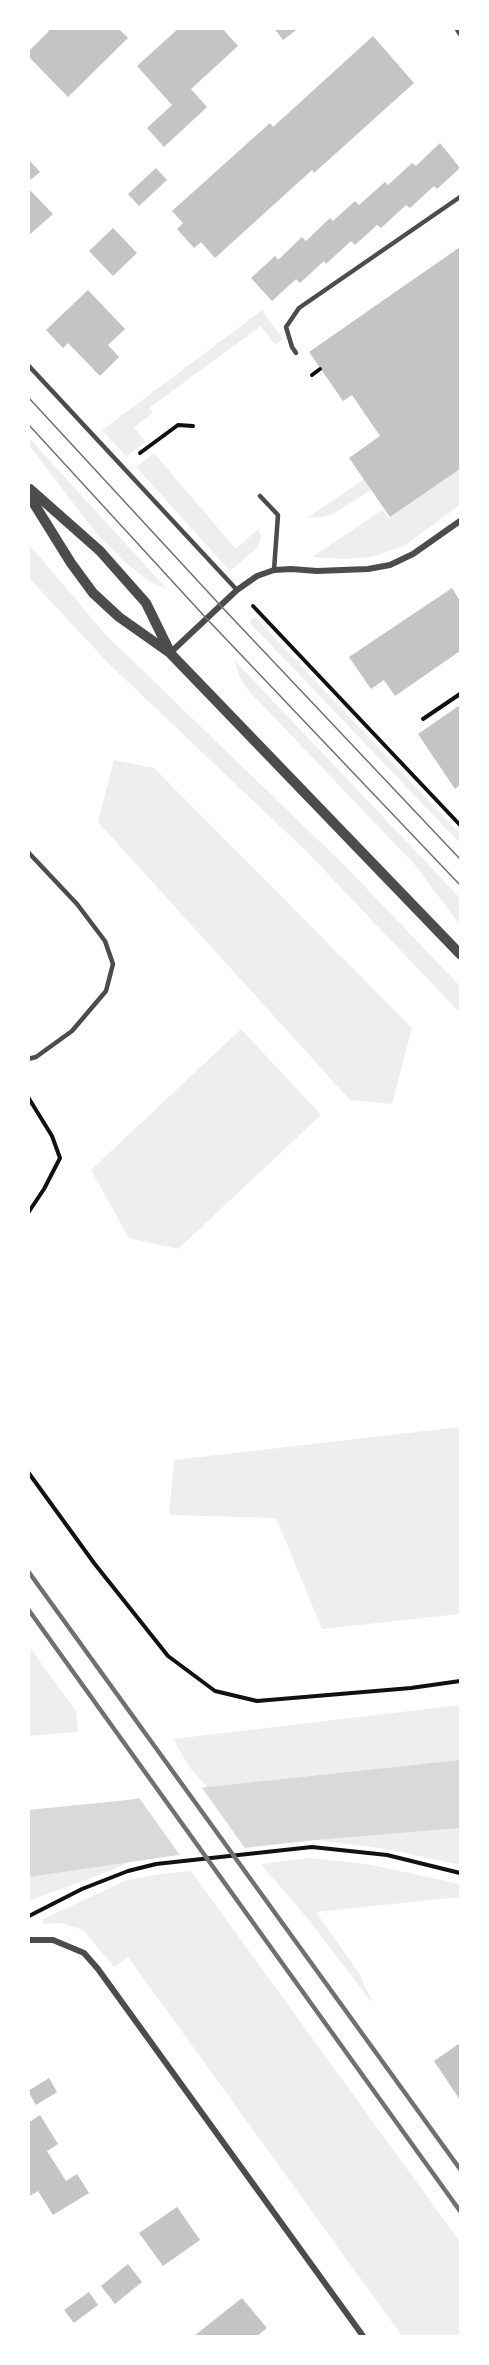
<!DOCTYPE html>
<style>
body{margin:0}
#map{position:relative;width:489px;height:2365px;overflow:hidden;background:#fff;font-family:Overpass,sans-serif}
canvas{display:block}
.frame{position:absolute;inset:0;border:30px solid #fff;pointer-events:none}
</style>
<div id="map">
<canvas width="489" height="2365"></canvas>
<div class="frame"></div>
</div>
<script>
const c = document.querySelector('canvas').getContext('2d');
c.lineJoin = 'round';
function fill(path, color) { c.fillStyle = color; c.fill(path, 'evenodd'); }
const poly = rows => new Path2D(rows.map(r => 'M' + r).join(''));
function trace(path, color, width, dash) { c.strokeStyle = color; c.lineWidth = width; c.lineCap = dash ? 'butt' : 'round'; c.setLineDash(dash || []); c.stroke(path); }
fill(poly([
 [262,310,283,339,275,345,261,326,149,408,153,413,134,427,146,442,126,456,102,430],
 [28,438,29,438,167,589,148,581,126,563,96,533,29,445],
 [154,453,236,549,258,529,261,536,258,547,230,571,136,467],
 [460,469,460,505,404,546,372,557,344,559,312,557,382,510,389,518],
 [364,479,371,490,333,514,322,517,307,518],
 [28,543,105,634,346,867,460,986,460,1013,307,852,108,663,29,578],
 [255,617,460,834,460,843,249,622],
 [234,660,460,898,460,925,415,865,248,690,240,678],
 [114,760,154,768,412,1028,392,1104,350,1100,98,822],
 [241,1029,321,1115,178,1249,129,1238,91,1170],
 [460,1427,460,1614,322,1629,276,1518,169,1515,174,1460],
 [28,1645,76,1711,78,1732,29,1736],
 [460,1705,460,1760,207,1787,190,1768,173,1739],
 [460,1828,460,1865,386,1849,316,1840],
 [309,1858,367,1864,460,1884,460,1897,316,1912,359,1973,373,2004,307,1918,261,1864],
 [131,1861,112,1870,29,1901,29,1877],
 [191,1871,460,2242,460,2336,402,2336,128,1957,114,1967,83,1930,61,1923,43,1924,43,1919,127,1880,161,1874]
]), '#eee');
fill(poly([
 [460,1760,460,1828,316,1840,171,1856,29,1877,28,1810,128,1800,207,1787]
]), '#d9d9d9');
fill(poly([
 [200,1785,247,1851,182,1858,137,1795]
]), '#fff');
fill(poly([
 [46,28,118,28,128,38,68,97,28,56,28,52,49,31],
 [179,28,222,28,238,46,191,89,207,107,164,147,147,128,172,105,137,66],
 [274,28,299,28,283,40],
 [373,36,414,83,314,173,312,170,215,258,201,242,194,248,177,229,183,223,172,211,270,123,273,127],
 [440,143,460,168,437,189,434,186,410,208,406,205,381,228,377,225,355,245,351,241,326,264,324,261,300,283,296,279,272,301,251,278,275,256,278,260,302,237,306,241,330,218,333,221,355,201,359,205,385,182,388,185,412,163,416,166],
 [28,159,40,172,28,182],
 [156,168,167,180,139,206,128,194],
 [28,188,53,214,28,236],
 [113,228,137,253,113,276,89,251],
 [460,247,460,469,390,517,349,458,380,436,352,395,343,401,309,352],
 [88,290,125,329,108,345,119,357,100,376,68,343,63,348,46,330],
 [452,588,460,601,460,651,395,696,384,680,371,689,349,657],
 [460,705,460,785,455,789,418,734],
 [460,2043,460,2100,434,2061],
 [49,2078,57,2092,36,2105,28,2091],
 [40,2115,58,2144,47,2151,66,2181,77,2174,89,2193,53,2215,38,2191,28,2197,28,2123],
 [177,2207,200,2240,163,2266,139,2233],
 [128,2264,142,2282,115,2304,101,2286],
 [89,2292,98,2305,74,2323,64,2310],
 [242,2298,267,2328,257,2336,194,2336]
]), '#c4c4c4');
trace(poly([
 [312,375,320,369],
 [140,453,178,425,193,426],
 [253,606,460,825],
 [423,719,460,694],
 [28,1097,52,1136,60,1158,44,1189,28,1213],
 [28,1472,94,1563,168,1656,215,1691,257,1701,411,1688,460,1681],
 [29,1916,82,1889,128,1871,156,1864,312,1847,387,1855,460,1873]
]), '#111', 4);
trace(poly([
 [296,353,292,347,286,327,299,308,460,197],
 [28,365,237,590],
 [260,496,278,515,274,570],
 [28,852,77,904,105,941,113,964,106,991,72,1031,36,1057,28,1059]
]), '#4c4c4c', 4.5);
trace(poly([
 [457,28,460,33],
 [170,653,237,590,257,576,274,570,291,569,317,571,368,569,390,565,413,554,460,521],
 [28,1940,53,1940,84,1953,98,1969,363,2336]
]), '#4c4c4c', 6);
trace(poly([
 [30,489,100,551,146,603,169,650],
 [28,494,71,563,93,593,119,617,170,653,460,954]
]), '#4c4c4c', 10);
trace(poly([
 [28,397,220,605,460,859],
 [28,424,206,618,460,885]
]), '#707070', 1.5);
trace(poly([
 [28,1571,460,2169],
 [28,1609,460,2211]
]), '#707070', 4.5);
</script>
